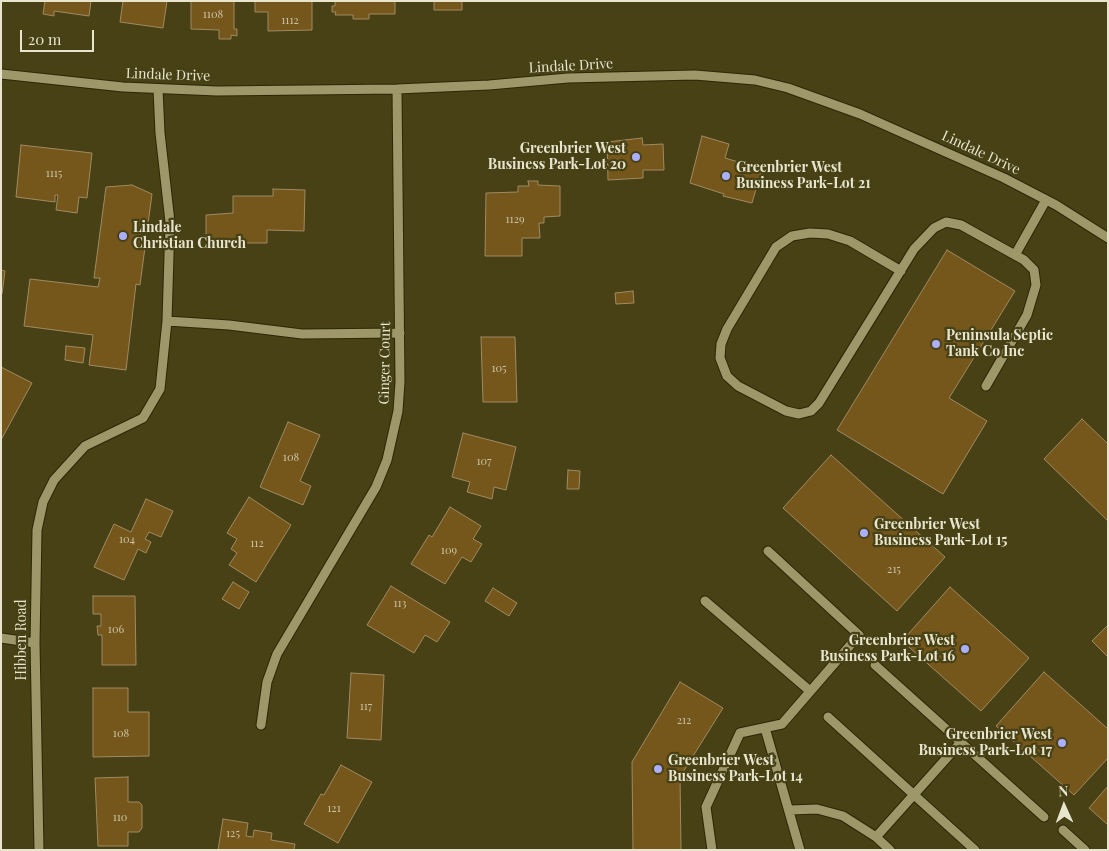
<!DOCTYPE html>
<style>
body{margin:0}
#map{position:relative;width:1109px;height:851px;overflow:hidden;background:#474115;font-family:"Playfair Display",serif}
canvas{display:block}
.frame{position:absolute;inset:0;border:2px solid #e8e5ce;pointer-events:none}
.north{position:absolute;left:1039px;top:781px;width:50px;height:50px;-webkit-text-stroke:4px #474115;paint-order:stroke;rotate:358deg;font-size:14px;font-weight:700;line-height:20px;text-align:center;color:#e8e5ce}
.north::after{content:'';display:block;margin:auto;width:18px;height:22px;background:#e8e5ce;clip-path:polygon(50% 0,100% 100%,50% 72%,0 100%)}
.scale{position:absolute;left:20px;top:30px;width:74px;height:22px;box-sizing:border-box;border:2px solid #e8e5ce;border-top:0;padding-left:6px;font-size:15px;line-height:18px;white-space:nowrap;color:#e8e5ce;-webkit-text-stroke:4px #474115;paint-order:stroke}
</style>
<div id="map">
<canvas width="1109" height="851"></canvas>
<div class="frame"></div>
<div class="north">N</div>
<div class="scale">20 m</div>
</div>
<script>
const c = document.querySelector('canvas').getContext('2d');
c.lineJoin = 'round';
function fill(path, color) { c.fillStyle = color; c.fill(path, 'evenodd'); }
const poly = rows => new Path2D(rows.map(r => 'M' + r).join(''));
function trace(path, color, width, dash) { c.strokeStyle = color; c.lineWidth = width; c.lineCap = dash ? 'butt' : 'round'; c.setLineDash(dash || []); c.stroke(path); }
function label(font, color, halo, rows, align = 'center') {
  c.font = font + ' "Playfair Display",serif'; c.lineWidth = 4.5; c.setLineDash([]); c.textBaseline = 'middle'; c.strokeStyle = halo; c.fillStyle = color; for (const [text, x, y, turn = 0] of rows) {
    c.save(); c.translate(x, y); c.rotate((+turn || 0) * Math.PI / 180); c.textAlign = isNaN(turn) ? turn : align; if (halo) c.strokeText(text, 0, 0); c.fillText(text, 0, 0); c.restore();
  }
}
const building = poly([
 [45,1,91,1,89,16,54,11,54,16,43,14,45,1],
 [123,1,167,1,163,28,120,22,123,1],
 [191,1,234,1,234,29,237,29,237,36,231,35,231,39,219,39,219,30,191,29,191,1],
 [255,1,312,1,312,30,268,31,268,12,255,12,255,1],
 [335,1,395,1,395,14,369,14,369,19,353,19,353,15,335,15,336,12,332,12,332,6,335,6,335,1],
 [434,1,462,1,462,10,434,10,434,1],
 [702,136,729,144,725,158,762,169,752,203,723,196,724,194,690,183,702,136],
 [642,138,643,145,663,144,664,170,643,170,643,178,608,180,607,142,642,138],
 [21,145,92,153,87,198,79,197,77,213,56,210,58,195,55,195,55,202,16,197,21,145],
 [528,181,538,181,538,185,560,186,560,216,544,217,544,223,539,223,540,238,522,238,522,256,485,256,486,193,518,192,518,186,529,186,528,181],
 [132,185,152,194,140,285,136,284,126,370,89,365,93,335,24,326,30,279,98,287,100,278,94,278,106,187,132,185],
 [273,189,305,190,304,231,267,230,267,243,237,243,236,248,220,248,220,243,206,242,206,215,233,213,233,196,273,196,273,189],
 [947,250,1015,291,949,398,987,421,943,494,837,430,947,250],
 [1,270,5,271,2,294,1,294,1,270],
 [633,291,634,303,616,304,615,293,633,291],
 [481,337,515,337,517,402,483,402,481,337],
 [66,346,85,348,83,363,65,360,66,346],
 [1,367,32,383,1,440,1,367],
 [1082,419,1108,444,1108,521,1044,459,1082,419],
 [288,422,320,435,300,481,311,486,303,505,260,487,288,422],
 [463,433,516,447,506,490,494,487,492,499,467,492,470,482,452,477,463,433],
 [831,455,945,557,897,611,783,508,831,455],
 [568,470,580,471,579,489,567,489,568,470],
 [249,497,291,525,256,582,229,565,237,553,231,549,237,539,227,533,249,497],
 [146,499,173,511,161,537,149,532,145,539,151,542,146,553,138,549,124,580,94,567,114,524,131,532,146,499],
 [450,507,481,526,473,539,482,544,471,562,462,557,445,584,411,564,429,535,432,537,450,507],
 [233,582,249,592,239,609,222,599,233,582],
 [391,586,450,622,437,642,425,635,414,653,367,625,391,586],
 [950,587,1029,658,981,711,902,641,950,587],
 [493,588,517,603,509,616,485,601,493,588],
 [93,596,135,596,136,665,102,665,102,635,98,635,97,626,101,626,101,614,93,614,93,596],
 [1108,625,1108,657,1092,641,1108,625],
 [1044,672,1108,729,1108,758,1074,795,996,726,1044,672],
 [351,673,384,675,381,740,347,738,351,673],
 [680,682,723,708,680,777,681,850,633,850,632,762,680,682],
 [93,688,128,688,128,712,149,712,149,756,93,757,93,688],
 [341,765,372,782,338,843,304,824,321,794,324,795,341,765],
 [128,777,128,802,139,802,142,805,142,828,139,832,128,832,128,846,98,846,95,778,128,777],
 [1108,786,1108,825,1089,808,1108,786],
 [223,819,248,823,246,836,253,837,254,830,272,833,271,840,295,844,294,850,218,850,223,819]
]);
fill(building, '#75571c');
trace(building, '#a18a62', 1);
const minor = poly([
 [1,74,123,87,217,91,397,89,489,85,568,78,695,75,755,80,788,88,860,114,1004,178,1056,205,1108,238],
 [158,89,160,133,170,222,167,321,229,325,302,334,400,333],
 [1015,255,1046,200],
 [901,271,850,241,828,234,810,233,792,236,776,247,727,329,721,344,720,358,727,376,738,386,786,411,799,414,811,411,819,403,914,249,934,228,946,222,961,225,1024,260,1034,270,1036,285,1027,315,986,386],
 [705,601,810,691],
 [1,638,35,643],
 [875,665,1044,817],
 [828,717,975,850],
 [261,725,267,682,277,654,376,487,387,460,398,411,400,382,397,89],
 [765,728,800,850],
 [790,810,817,809,843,816,876,837,890,850],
 [1063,830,1085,850],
 [876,837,961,742],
 [39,850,35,643,37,530,43,502,54,480,85,446,143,418,160,389,167,321],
 [712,850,706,807,740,733,782,724,859,635,768,551]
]);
trace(minor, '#2c2706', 11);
trace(minor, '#9d976a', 9);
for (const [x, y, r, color] of [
 [636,157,5,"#abaffb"],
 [726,176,5,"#abaffb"],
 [123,236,5,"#abaffb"],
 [936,344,5,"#abaffb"],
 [864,533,5,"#abaffb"],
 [965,649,5,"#abaffb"],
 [1062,743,5,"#abaffb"],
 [658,769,5,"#abaffb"]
]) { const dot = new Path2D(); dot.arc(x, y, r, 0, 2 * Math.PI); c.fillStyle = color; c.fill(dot); trace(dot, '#474115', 2); }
label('11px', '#cbc2a2', null, [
 ["1108",213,15],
 ["1112",290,21],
 ["1115",54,174],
 ["1129",515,220],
 ["105",499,369],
 ["108",291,458],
 ["107",484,462],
 ["104",127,540],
 ["112",257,544],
 ["109",449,551],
 ["215",894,570],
 ["113",400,604],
 ["106",116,630],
 ["117",366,707],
 ["212",684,721],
 ["108",121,734],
 ["121",334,809],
 ["110",120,818],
 ["125",233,834]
]);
label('14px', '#e8e5ce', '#474115', [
 ["Lindale Drive",571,66,-3],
 ["Lindale Drive",168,75,2],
 ["Lindale Drive",981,153,25],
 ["Ginger Court",385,363,-89],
 ["Hibben Road",22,640,-90]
]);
label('bold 14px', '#e8e5ce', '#474115', [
 ["Greenbrier West",626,149,"right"],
 ["Business Park-Lot 20",626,165,"right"],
 ["Greenbrier West",736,168],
 ["Business Park-Lot 21",736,184],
 ["Lindale",133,228],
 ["Christian Church",133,244],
 ["Peninsula Septic",946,336],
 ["Tank Co Inc",946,352],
 ["Greenbrier West",874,525],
 ["Business Park-Lot 15",874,541],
 ["Greenbrier West",955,641,"right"],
 ["Business Park-Lot 16",955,657,"right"],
 ["Greenbrier West",1052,735,"right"],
 ["Business Park-Lot 17",1052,751,"right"],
 ["Greenbrier West",668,761],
 ["Business Park-Lot 14",668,777]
], 'left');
</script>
